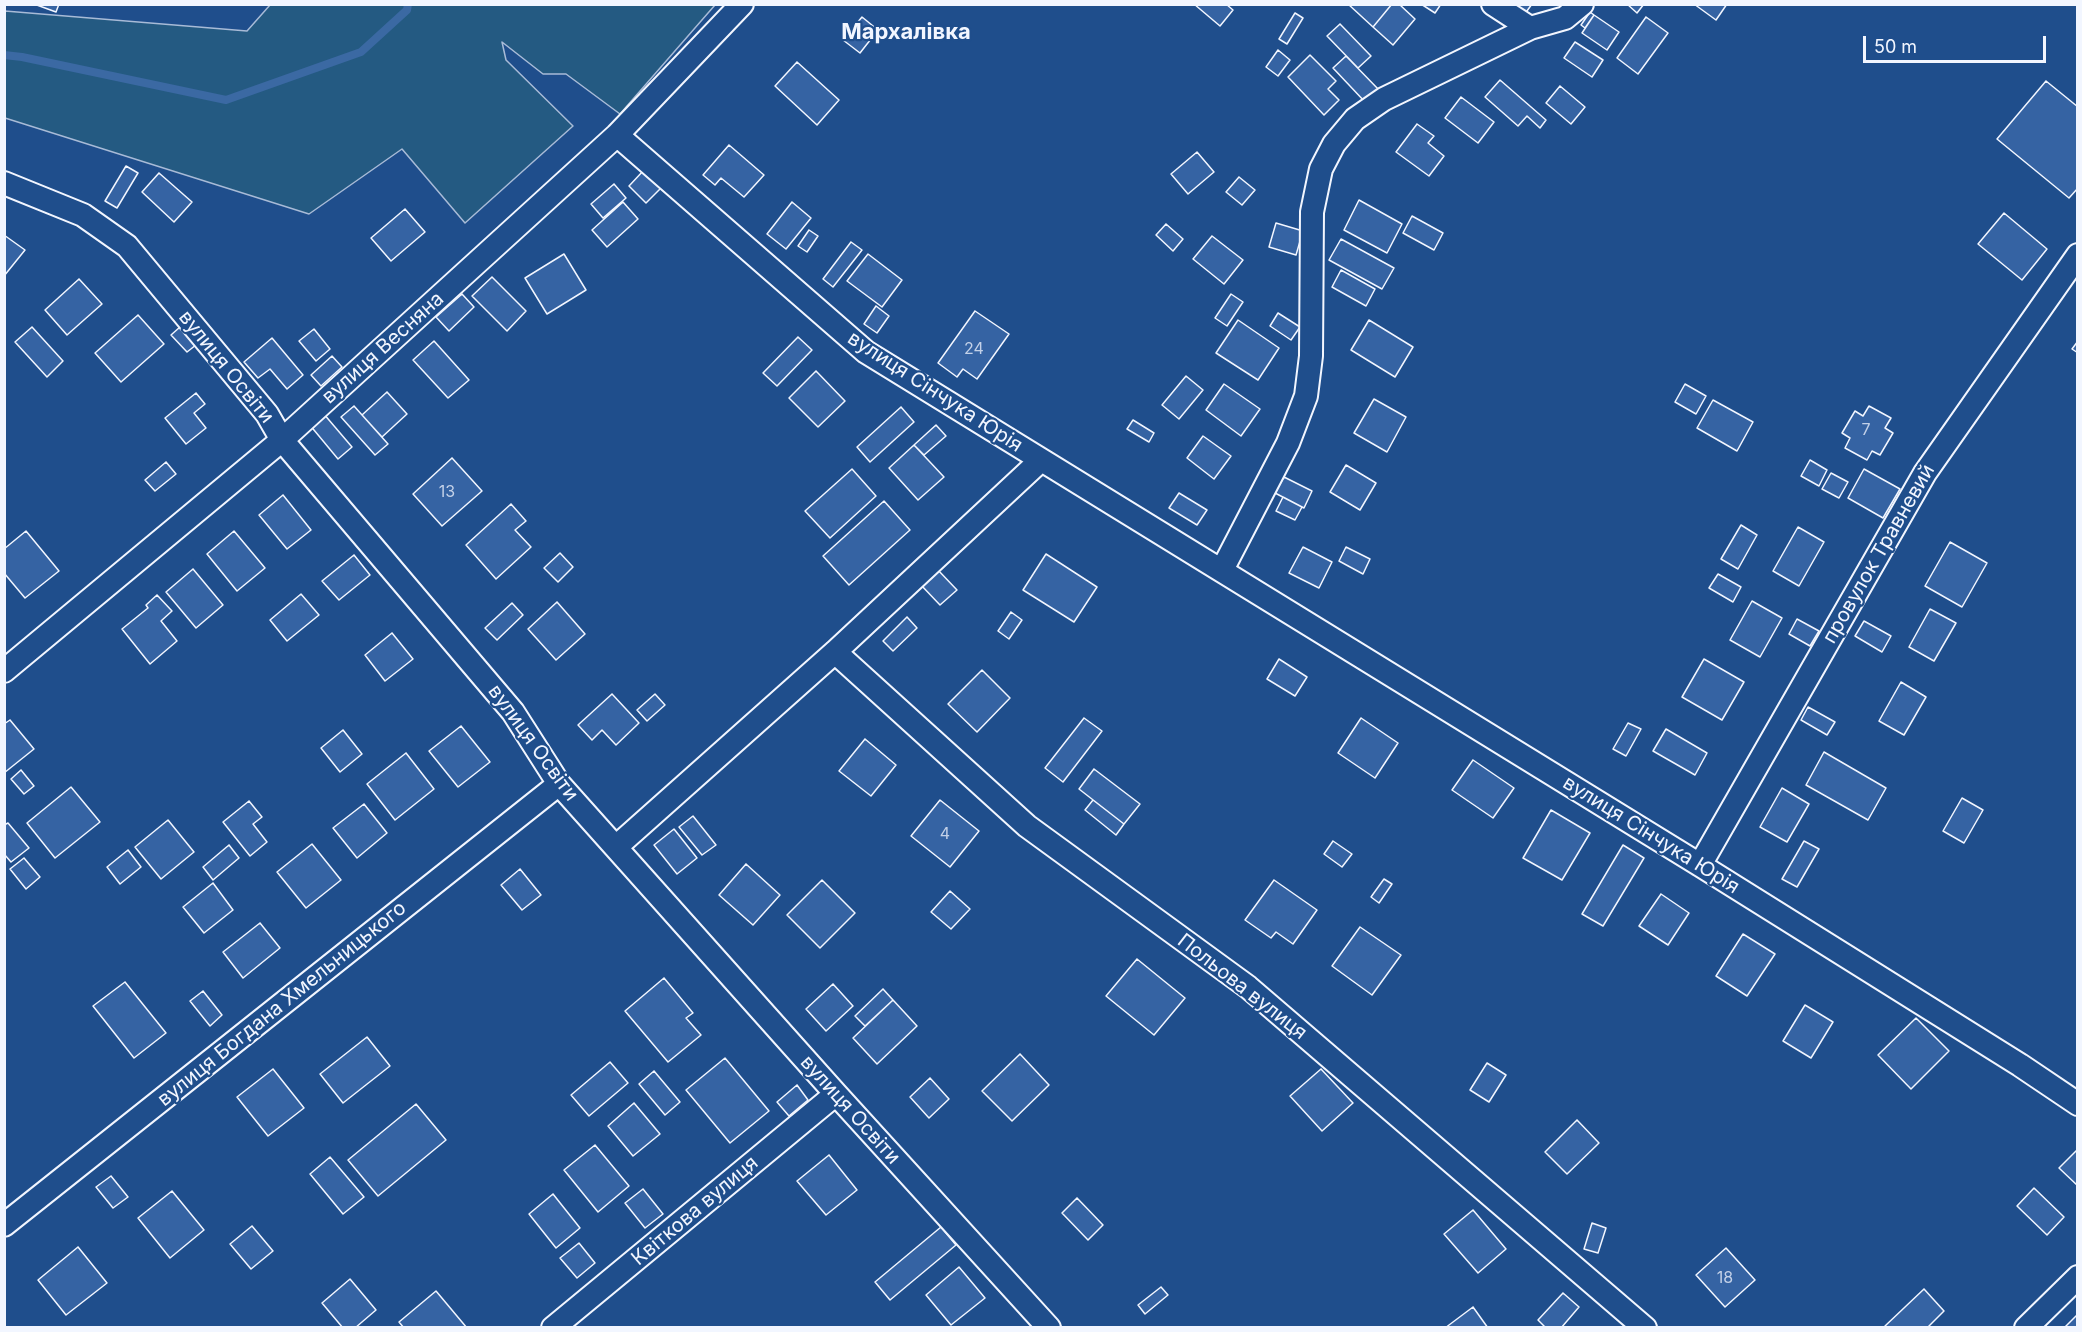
<!DOCTYPE html>
<meta charset="utf-8">
<style>
body{margin:0}
#map{position:relative;width:2082px;height:1332px;overflow:hidden;background:#1f4e8c;font-family:Inter,sans-serif}
canvas{display:block}
.frame{position:absolute;inset:0;border:6px solid #f2f6ff;pointer-events:none}
.scale{position:absolute;left:1863px;top:36px;width:183px;height:27px;box-sizing:border-box;border:3px solid #f2f6ff;border-top:0;padding-left:8px;font-size:18px;line-height:21px;white-space:nowrap;color:#f2f6ff;-webkit-text-stroke:4px #1f4e8c;paint-order:stroke}
</style>
<div id="map">
<canvas width="2082" height="1332"></canvas>
<div class="frame"></div>
<div class="scale">50 m</div>
</div>
<script>
const c = document.querySelector('canvas').getContext('2d');
c.lineJoin = 'round';
function fill(path, color) { c.fillStyle = color; c.fill(path, 'evenodd'); }
const poly = rows => new Path2D(rows.map(r => 'M' + r).join(''));
function trace(path, color, width, dash) { c.strokeStyle = color; c.lineWidth = width; c.lineCap = dash ? 'butt' : 'round'; c.setLineDash(dash || []); c.stroke(path); }
function label(font, color, halo, rows, align = 'center') {
  c.font = font + ' Inter,sans-serif'; c.lineWidth = 4.5; c.setLineDash([]); c.textBaseline = 'middle'; c.strokeStyle = halo; c.fillStyle = color; for (const [text, x, y, turn = 0] of rows) {
    c.save(); c.translate(x, y); c.rotate((+turn || 0) * Math.PI / 180); c.textAlign = isNaN(turn) ? turn : align; if (halo) c.strokeText(text, 0, 0); c.fillText(text, 0, 0); c.restore();
  }
}
const green = poly([
 [270,5,270,4,715,5,620,114,566,74,543,74,502,42,506,60,573,126,465,223,402,149,309,214,5,118,5,11,247,31,270,5]
]);
fill(green, '#245a82');
trace(green, '#a8bbd7', 1.5);
trace(poly([
 [4,55,22,57,226,100,361,52,407,10,408,4]
]), '#3b69a3', 8);
const building = poly([
 [34,4,59,4,56,12,34,4],
 [1194,4,1226,4,1233,10,1220,26,1194,4],
 [1348,4,1392,4,1373,27,1348,4],
 [1392,4,1399,4,1415,19,1393,45,1373,27,1392,4],
 [1421,4,1441,4,1435,13,1421,4],
 [1510,4,1532,4,1524,15,1510,4],
 [1627,4,1644,4,1637,13,1627,4],
 [1694,4,1727,4,1716,20,1694,4],
 [1590,12,1594,15,1585,28,1581,25,1590,12],
 [1295,13,1303,18,1287,44,1279,39,1295,13],
 [1594,15,1619,32,1607,50,1582,33,1594,15],
 [862,17,878,30,860,53,843,40,862,17],
 [1646,17,1668,33,1638,74,1617,58,1646,17],
 [1340,24,1371,56,1358,68,1327,36,1340,24],
 [1575,42,1603,60,1592,77,1564,58,1575,42],
 [1278,50,1290,60,1278,76,1266,67,1278,50],
 [1310,55,1336,81,1328,89,1339,100,1324,115,1288,77,1310,55],
 [1346,56,1380,91,1366,103,1333,68,1346,56],
 [797,62,839,100,817,125,775,86,797,62],
 [1500,80,1546,120,1540,128,1527,116,1518,126,1485,97,1500,80],
 [2046,81,2078,107,2078,188,2069,198,1997,139,2046,81],
 [1560,86,1585,107,1571,124,1546,103,1560,86],
 [1461,97,1494,122,1478,143,1445,118,1461,97],
 [1417,124,1434,136,1428,143,1444,156,1429,176,1396,152,1417,124],
 [729,145,764,175,744,197,721,178,715,185,703,175,729,145],
 [1197,152,1214,172,1188,194,1171,174,1197,152],
 [126,166,138,173,117,208,105,201,126,166],
 [644,170,662,187,646,203,629,186,644,170],
 [159,173,192,202,174,222,142,192,159,173],
 [1239,177,1255,190,1242,205,1226,192,1239,177],
 [614,184,626,198,603,218,591,204,614,184],
 [1359,200,1402,224,1387,253,1344,230,1359,200],
 [623,202,638,219,607,247,592,230,623,202],
 [792,202,811,218,786,249,767,234,792,202],
 [405,209,425,232,391,261,371,238,405,209],
 [2004,213,2047,249,2022,280,1978,244,2004,213],
 [1412,216,1443,233,1434,250,1403,233,1412,216],
 [1276,223,1303,231,1296,255,1269,247,1276,223],
 [1166,224,1183,239,1173,251,1156,235,1166,224],
 [809,230,818,236,807,252,798,246,809,230],
 [4,235,25,250,4,276,4,235],
 [1212,236,1243,260,1224,284,1193,259,1212,236],
 [1341,239,1394,268,1382,289,1329,260,1341,239],
 [851,242,862,250,833,287,823,279,851,242],
 [564,254,586,290,547,314,525,278,564,254],
 [868,254,902,280,882,307,847,281,868,254],
 [1341,270,1375,289,1366,306,1332,287,1341,270],
 [492,277,526,311,507,331,472,296,492,277],
 [79,279,102,304,67,335,45,310,79,279],
 [462,294,474,307,449,331,436,317,462,294],
 [1231,294,1243,302,1227,326,1215,318,1231,294],
 [876,306,889,316,877,333,864,324,876,306],
 [975,311,1009,334,977,379,963,369,957,377,938,363,975,311],
 [1278,313,1300,327,1291,340,1270,326,1278,313],
 [138,315,164,344,121,382,95,353,138,315],
 [1238,320,1279,348,1258,380,1216,353,1238,320],
 [1369,320,1413,347,1395,377,1351,350,1369,320],
 [32,327,63,361,47,377,15,342,32,327],
 [180,327,196,345,187,352,171,335,180,327],
 [314,329,330,349,316,361,299,341,314,329],
 [798,337,812,350,777,386,763,373,798,337],
 [272,338,303,375,287,389,270,369,258,378,244,362,272,338],
 [434,341,469,380,448,398,413,360,434,341],
 [2078,341,2078,353,2072,349,2078,341],
 [332,356,342,367,321,386,311,375,332,356],
 [816,371,845,401,818,427,789,398,816,371],
 [1186,376,1203,390,1179,419,1162,405,1186,376],
 [1224,384,1260,409,1241,436,1206,410,1224,384],
 [1685,384,1706,396,1696,414,1675,402,1685,384],
 [387,392,407,414,382,437,362,415,387,392],
 [196,393,205,404,194,413,206,428,186,444,165,418,196,393],
 [1374,399,1406,417,1387,452,1354,433,1374,399],
 [1713,400,1753,422,1737,451,1697,428,1713,400],
 [354,406,388,444,375,455,341,417,354,406],
 [1869,406,1891,418,1885,428,1893,433,1880,455,1872,451,1867,460,1845,448,1850,438,1842,433,1855,411,1863,416,1869,406],
 [901,407,914,422,870,462,857,447,901,407],
 [323,413,352,447,338,459,309,424,323,413],
 [1133,420,1154,433,1149,442,1127,429,1133,420],
 [936,425,946,436,924,455,914,445,936,425],
 [1203,436,1231,456,1214,479,1187,458,1203,436],
 [914,445,944,477,918,500,889,468,914,445],
 [452,458,482,491,442,526,413,494,452,458],
 [1810,460,1827,470,1819,486,1801,476,1810,460],
 [166,462,176,474,155,491,145,480,166,462],
 [1346,465,1376,483,1360,510,1330,492,1346,465],
 [852,469,876,496,830,538,805,511,852,469],
 [1864,469,1900,489,1883,518,1848,498,1864,469],
 [1831,473,1848,482,1839,498,1822,489,1831,473],
 [1284,477,1312,491,1304,508,1275,493,1284,477],
 [1179,493,1207,510,1197,525,1169,508,1179,493],
 [283,495,311,530,287,549,259,515,283,495],
 [1283,497,1302,507,1295,520,1276,511,1283,497],
 [884,501,910,530,849,585,823,556,884,501],
 [511,504,526,521,515,530,531,547,496,579,466,545,511,504],
 [1741,525,1757,535,1738,569,1721,559,1741,525],
 [1798,527,1824,542,1799,586,1773,571,1798,527],
 [26,531,59,571,25,598,4,573,4,549,26,531],
 [234,531,265,568,237,591,207,554,234,531],
 [1950,542,1987,563,1962,607,1925,586,1950,542],
 [1303,547,1332,562,1319,588,1289,573,1303,547],
 [1346,547,1370,559,1363,574,1339,561,1346,547],
 [560,553,573,567,558,582,544,568,560,553],
 [1046,554,1097,587,1074,622,1023,590,1046,554],
 [354,555,370,575,339,600,322,581,354,555],
 [193,569,223,605,196,628,166,592,193,569],
 [937,569,957,590,940,605,920,584,937,569],
 [1718,574,1741,587,1733,602,1709,588,1718,574],
 [301,594,319,615,287,641,270,620,301,594],
 [157,595,172,611,161,621,177,641,150,664,122,629,148,608,146,605,157,595],
 [1752,601,1782,618,1760,657,1730,640,1752,601],
 [557,602,585,634,556,660,528,629,557,602],
 [512,603,523,615,497,640,485,628,512,603],
 [1930,609,1956,623,1934,661,1909,647,1930,609],
 [1011,612,1022,620,1009,639,998,631,1011,612],
 [907,617,917,628,893,651,883,641,907,617],
 [1797,619,1819,631,1810,646,1789,634,1797,619],
 [1864,621,1891,636,1882,652,1855,636,1864,621],
 [392,633,413,659,385,681,365,655,392,633],
 [1279,659,1307,677,1295,696,1267,679,1279,659],
 [1704,659,1744,682,1722,720,1682,697,1704,659],
 [982,670,1010,698,977,732,948,704,982,670],
 [1901,682,1926,697,1904,735,1879,721,1901,682],
 [612,694,639,723,616,745,602,730,592,740,578,725,612,694],
 [655,694,665,705,647,721,637,710,655,694],
 [1808,707,1835,722,1827,735,1801,720,1808,707],
 [1084,718,1102,731,1063,782,1045,768,1084,718],
 [1361,718,1398,743,1375,778,1338,753,1361,718],
 [10,720,34,749,4,773,4,724,10,720],
 [1628,723,1641,729,1626,756,1613,749,1628,723],
 [461,726,490,762,458,787,429,751,461,726],
 [1666,729,1707,753,1695,775,1653,751,1666,729],
 [343,730,362,754,340,772,321,748,343,730],
 [865,739,896,765,871,796,839,771,865,739],
 [1824,752,1886,788,1868,820,1806,785,1824,752],
 [406,753,434,789,395,820,367,784,406,753],
 [1473,760,1514,788,1493,818,1452,790,1473,760],
 [1094,769,1140,804,1124,824,1079,789,1094,769],
 [21,770,34,786,24,794,11,779,21,770],
 [71,787,100,822,55,858,27,823,71,787],
 [1782,788,1809,804,1787,842,1760,827,1782,788],
 [1962,798,1983,810,1964,843,1943,831,1962,798],
 [940,800,979,831,950,867,911,836,940,800],
 [1093,800,1124,824,1116,835,1085,810,1093,800],
 [249,801,262,817,253,824,267,842,250,856,223,822,249,801],
 [364,804,387,833,357,858,333,828,364,804],
 [1551,810,1590,833,1562,880,1523,858,1551,810],
 [693,816,716,845,702,855,679,827,693,816],
 [168,820,194,852,161,879,135,847,168,820],
 [8,823,29,848,11,862,4,854,4,825,8,823],
 [674,829,697,858,677,874,654,845,674,829],
 [1333,841,1352,854,1342,867,1324,854,1333,841],
 [1804,841,1819,849,1797,887,1782,879,1804,841],
 [312,844,341,880,306,908,277,872,312,844],
 [229,845,239,858,213,880,203,867,229,845],
 [1623,845,1644,858,1603,926,1582,914,1623,845],
 [128,850,141,867,120,884,107,867,128,850],
 [24,858,40,877,26,889,10,869,24,858],
 [746,864,780,895,753,925,719,895,746,864],
 [520,869,541,895,522,910,501,885,520,869],
 [1384,879,1392,884,1379,903,1371,897,1384,879],
 [822,880,855,913,820,948,787,915,822,880],
 [1274,880,1317,910,1293,944,1276,932,1271,938,1245,920,1274,880],
 [213,883,233,910,204,933,183,907,213,883],
 [950,891,970,909,951,929,931,912,950,891],
 [1661,894,1689,913,1668,945,1639,926,1661,894],
 [260,923,280,948,243,978,223,952,260,923],
 [1360,927,1401,955,1372,995,1332,966,1360,927],
 [1743,934,1775,954,1747,996,1716,976,1743,934],
 [1137,959,1185,998,1154,1035,1106,996,1137,959],
 [664,978,693,1013,686,1018,701,1035,668,1062,625,1011,664,978],
 [125,982,166,1033,134,1058,93,1006,125,982],
 [833,984,853,1006,826,1031,806,1009,833,984],
 [883,989,893,1000,865,1026,855,1016,883,989],
 [203,991,222,1015,210,1026,190,1001,203,991],
 [893,1000,917,1026,877,1064,853,1038,893,1000],
 [1805,1005,1833,1022,1811,1058,1783,1041,1805,1005],
 [1916,1018,1949,1051,1911,1089,1878,1055,1916,1018],
 [367,1037,390,1066,343,1103,320,1074,367,1037],
 [1020,1054,1049,1085,1012,1121,982,1091,1020,1054],
 [725,1058,769,1111,730,1143,686,1090,725,1058],
 [610,1062,628,1083,589,1116,571,1095,610,1062],
 [1487,1063,1506,1075,1489,1102,1470,1090,1487,1063],
 [273,1069,304,1108,268,1136,237,1097,273,1069],
 [1321,1069,1353,1103,1322,1131,1290,1096,1321,1069],
 [654,1071,680,1102,665,1115,639,1084,654,1071],
 [930,1078,949,1099,929,1118,910,1097,930,1078],
 [797,1085,808,1100,789,1116,777,1102,797,1085],
 [634,1103,660,1134,633,1156,608,1126,634,1103],
 [416,1104,446,1140,378,1196,348,1160,416,1104],
 [1577,1120,1599,1143,1567,1174,1545,1152,1577,1120],
 [595,1145,629,1186,598,1212,564,1170,595,1145],
 [2078,1149,2078,1186,2059,1168,2078,1149],
 [829,1155,857,1190,826,1215,797,1181,829,1155],
 [330,1157,364,1197,343,1214,310,1174,330,1157],
 [111,1176,128,1197,113,1208,96,1187,111,1176],
 [2034,1188,2064,1217,2047,1235,2017,1206,2034,1188],
 [643,1189,663,1214,645,1228,625,1203,643,1189],
 [172,1191,204,1230,170,1258,138,1218,172,1191],
 [553,1194,580,1228,556,1248,529,1214,553,1194],
 [1077,1198,1103,1225,1088,1240,1062,1213,1077,1198],
 [1473,1210,1506,1249,1478,1273,1444,1234,1473,1210],
 [1592,1223,1606,1228,1598,1253,1584,1249,1592,1223],
 [252,1226,273,1251,251,1269,230,1244,252,1226],
 [941,1227,956,1245,890,1300,875,1282,941,1227],
 [579,1243,595,1263,577,1278,560,1258,579,1243],
 [78,1247,107,1283,66,1315,38,1280,78,1247],
 [1726,1248,1755,1280,1725,1307,1696,1275,1726,1248],
 [959,1267,985,1298,951,1325,926,1295,959,1267],
 [350,1279,376,1310,355,1328,343,1328,322,1303,350,1279],
 [1161,1287,1168,1295,1145,1314,1138,1305,1161,1287],
 [1924,1289,1944,1311,1927,1328,1887,1328,1885,1326,1924,1289],
 [436,1291,467,1328,404,1328,399,1322,436,1291],
 [1563,1293,1579,1307,1561,1328,1546,1328,1538,1320,1563,1293],
 [1473,1307,1488,1328,1445,1328,1473,1307],
 [2078,1314,2078,1328,2064,1328,2078,1314]
]);
fill(building, '#3563a3');
trace(building, '#f2f6ff', 1.5);
const minor = poly([
 [1493,4,1530,28],
 [617,135,866,352,1700,865,2020,1065,2078,1104],
 [4,183,83,215,127,246,267,414,282,440,513,712,559,784,836,1094,1049,1328],
 [1222,570,1288,443,1306,396,1311,356,1312,212,1321,169,1334,144,1355,119,1384,99,1530,28,1565,18,1582,4],
 [835,652,1027,826,1248,987,1645,1328],
 [4,671,282,440,617,135,742,4],
 [616,847,835,652,1040,461],
 [1700,865,1925,473,2078,255],
 [4,1225,559,784],
 [553,1328,836,1094],
 [2026,1328,2078,1277]
]);
trace(minor, '#f2f6ff', 26);
trace(minor, '#1f4e8c', 22);
label('16px', '#c3d1e8', null, [
 ["24",974,349],
 ["7",1866,430],
 ["13",447,492],
 ["4",945,834],
 ["18",1725,1278]
]);
label('20px', '#f2f6ff', '#1f4e8c', [
 ["вулиця Весняна",383,348,-42],
 ["вулиця Освіти",226,367,51],
 ["вулиця Сінчука Юрія",935,392,33],
 ["провулок Травневий",1879,554,-60],
 ["вулиця Освіти",533,743,54],
 ["вулиця Сінчука Юрія",1651,835,32],
 ["Польова вулиця",1242,987,38],
 ["вулиця Богдана Хмельницького",282,1004,-39],
 ["вулиця Освіти",850,1110,48],
 ["Квіткова вулиця",695,1211,-40]
]);
label('bold 22px', '#f2f6ff', '#1f4e8c', [
 ["Мархалівка",906,32]
]);
</script>
